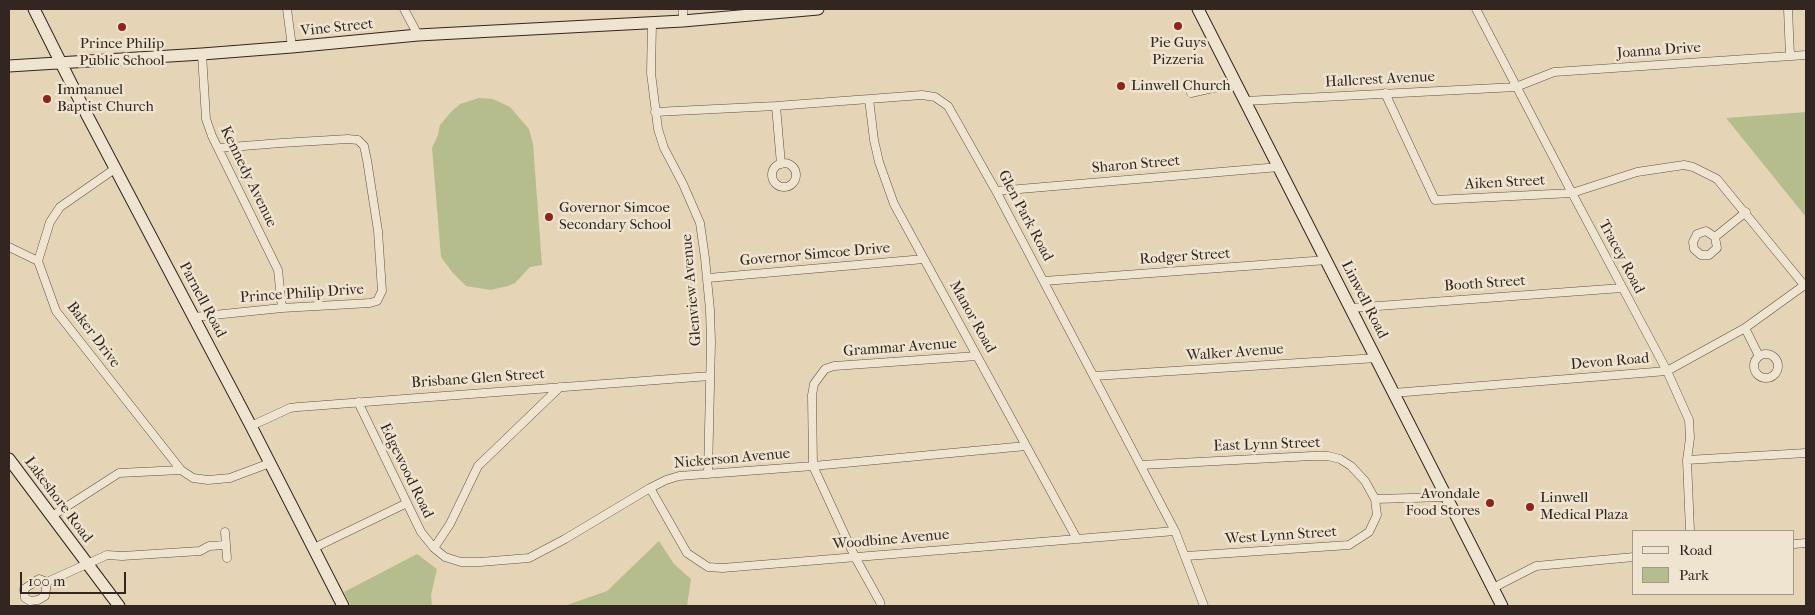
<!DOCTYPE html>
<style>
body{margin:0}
#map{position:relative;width:1815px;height:615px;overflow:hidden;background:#e5d5b6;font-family:"IM FELL French Canon",serif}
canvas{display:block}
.frame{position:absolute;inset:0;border:10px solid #332520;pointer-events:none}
.legend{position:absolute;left:1632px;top:530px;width:162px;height:65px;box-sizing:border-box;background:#eee4d0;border:1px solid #a3988a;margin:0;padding:6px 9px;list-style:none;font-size:15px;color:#332520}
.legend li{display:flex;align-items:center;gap:10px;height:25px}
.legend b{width:25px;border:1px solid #a3988a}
.scale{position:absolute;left:20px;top:572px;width:106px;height:22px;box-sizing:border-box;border:2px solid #332520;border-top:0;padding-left:6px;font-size:15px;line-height:18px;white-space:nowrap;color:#332520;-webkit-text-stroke:4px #eee4d0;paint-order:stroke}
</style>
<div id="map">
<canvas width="1815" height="615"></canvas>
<div class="frame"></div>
<ul class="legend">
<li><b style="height:6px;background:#eee4d0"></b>Road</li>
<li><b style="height:14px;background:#b6bd8c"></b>Park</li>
</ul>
<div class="scale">100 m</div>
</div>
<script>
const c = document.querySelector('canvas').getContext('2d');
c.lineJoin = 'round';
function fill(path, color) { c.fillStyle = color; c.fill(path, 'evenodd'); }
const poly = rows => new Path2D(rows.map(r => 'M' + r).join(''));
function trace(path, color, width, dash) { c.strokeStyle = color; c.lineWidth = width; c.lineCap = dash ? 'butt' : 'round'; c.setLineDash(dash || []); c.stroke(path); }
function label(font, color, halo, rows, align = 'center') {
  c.font = font + ' "IM FELL French Canon",serif'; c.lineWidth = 5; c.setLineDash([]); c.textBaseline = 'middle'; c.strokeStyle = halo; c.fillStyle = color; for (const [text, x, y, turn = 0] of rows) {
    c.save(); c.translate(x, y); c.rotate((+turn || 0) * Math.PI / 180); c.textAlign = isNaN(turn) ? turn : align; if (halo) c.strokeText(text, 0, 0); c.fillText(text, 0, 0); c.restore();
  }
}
fill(poly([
 [479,98,493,99,510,107,529,129,533,144,542,265,530,267,515,283,508,286,490,290,466,286,452,272,441,257,432,148,438,135,440,125,451,112,460,104],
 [1806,112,1806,217,1726,118],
 [659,541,674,564,691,579,687,606,564,606,607,591],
 [417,554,437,569,431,595,432,606,351,606,344,592]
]), '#b6bd8c');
const street = poly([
 [287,9,292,47],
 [404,9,418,35],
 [683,9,683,21],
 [1476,9,1572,193,1667,371,1689,420,1690,438,1687,460,1690,531],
 [1788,9,1790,56],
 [652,23,651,73,658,129,664,148,683,184,700,223,705,258,710,310,711,342,708,474],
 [202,54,206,119,212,136,278,270,282,308],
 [1191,93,1235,83],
 [1385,93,1435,200,1572,193,1637,172,1684,165,1693,167,1717,179,1804,285],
 [869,99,874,140,879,162,894,204,1077,539],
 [1245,101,1516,87,1554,72,1806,55],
 [776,106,781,164],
 [655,112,776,106,922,95,935,97,948,106,996,191,1175,531,1204,606],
 '772 175a12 12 0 1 1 24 0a12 12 0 1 1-24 0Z',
 [116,168,60,207,50,222,38,261,56,311,181,470],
 [996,191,1279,167],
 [1715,237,1717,248,1709,255,1701,255,1694,249,1693,242,1697,234,1706,231,1715,237,1746,212],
 [9,247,38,261],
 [708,278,924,259],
 [1044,281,1327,260],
 [1351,308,1622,288],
 [194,317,282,308,370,303,377,301,382,291,378,231,367,160,364,146,358,140,348,139,281,143,218,148],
 [1745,328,1759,356],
 '1754 366a12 12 0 1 1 24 0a12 12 0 1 1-24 0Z',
 [1094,376,1377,358],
 [1393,393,1667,371,1745,328,1806,284],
 [358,402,421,532,434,548,445,557,461,562,480,562,529,558,565,539,650,488,666,480,679,476,813,466,1026,446],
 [251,426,290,408,298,407,710,376],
 [1687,460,1806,453],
 [1141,465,1312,456,1328,456,1340,459,1351,466,1365,481,1375,499,1377,515,1369,532,1349,545,1186,556],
 [650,488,687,553,708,567,722,568,1175,531],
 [1375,499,1447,497],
 [52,516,119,473,181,470,193,478,208,480,230,478,270,463],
 [225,532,226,545],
 [1794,544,1806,543],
 [314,548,407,503],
 [434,548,450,524,478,466,560,387],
 [47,582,45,596,38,600,30,601,25,598,24,589,39,579,47,582,107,555,122,556,200,551,209,546,226,545,227,558],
 [1493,588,1536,566,1634,557],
 [881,606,880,602,855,557,813,466,812,395,814,384,825,369,834,366,977,356]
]);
const secondary = poly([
 [34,9,87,115,251,426,343,606],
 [1198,9,1502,606],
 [9,66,202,54,292,47,418,35,683,21,818,9],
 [9,459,119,606]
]);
trace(street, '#605146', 9);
trace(secondary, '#332520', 13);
trace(street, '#eee4d0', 8);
trace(secondary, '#eee4d0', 11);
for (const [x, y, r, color] of [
 [1178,26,5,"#8f2418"],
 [122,27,5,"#8f2418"],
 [1121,86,5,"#8f2418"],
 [47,99,5,"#8f2418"],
 [549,217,5,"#8f2418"],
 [1490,503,5,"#8f2418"],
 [1530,507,5,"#8f2418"]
]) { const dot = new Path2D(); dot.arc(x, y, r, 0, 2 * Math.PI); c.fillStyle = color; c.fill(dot); trace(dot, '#eee4d0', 2); }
label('15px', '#332520', '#eee4d0', [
 ["Vine Street",337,28,-6],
 ["Joanna Drive",1659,51,-4],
 ["Hallcrest Avenue",1380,80,-3],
 ["Sharon Street",1136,165,-5],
 ["Kennedy Avenue",248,177,64],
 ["Aiken Street",1505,183,-3],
 ["Glen Park Road",1025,216,62],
 ["Governor Simcoe Drive",815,255,-5],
 ["Rodger Street",1185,257,-4],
 ["Tracey Road",1621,257,62],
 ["Booth Street",1485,284,-4],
 ["Glenview Avenue",692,290,-95],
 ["Prince Philip Drive",302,294,-4],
 ["Parnell Road",202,300,62],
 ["Linwell Road",1364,300,63],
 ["Manor Road",972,317,61],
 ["Baker Drive",93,335,53],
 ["Grammar Avenue",900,348,-4],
 ["Walker Avenue",1235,353,-4],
 ["Devon Road",1610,362,-5],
 ["Brisbane Glen Street",478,379,-4],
 ["East Lynn Street",1267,445,-2],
 ["Nickerson Avenue",732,459,-5],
 ["Edgewood Road",406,471,64],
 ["Lakeshore Road",58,500,53],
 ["West Lynn Street",1281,536,-4],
 ["Woodbine Avenue",891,540,-5]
]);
label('15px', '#332520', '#eee4d0', [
 ["Pie Guys",1178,43,"center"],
 ["Pizzeria",1178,60,"center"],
 ["Prince Philip",122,44,"center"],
 ["Public School",122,61,"center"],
 ["Linwell Church",1131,86],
 ["Immanuel",57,90],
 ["Baptist Church",57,107],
 ["Governor Simcoe",559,208],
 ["Secondary School",559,225],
 ["Avondale",1480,494,"right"],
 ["Food Stores",1480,511,"right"],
 ["Linwell",1540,498],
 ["Medical Plaza",1540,515]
], 'left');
</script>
